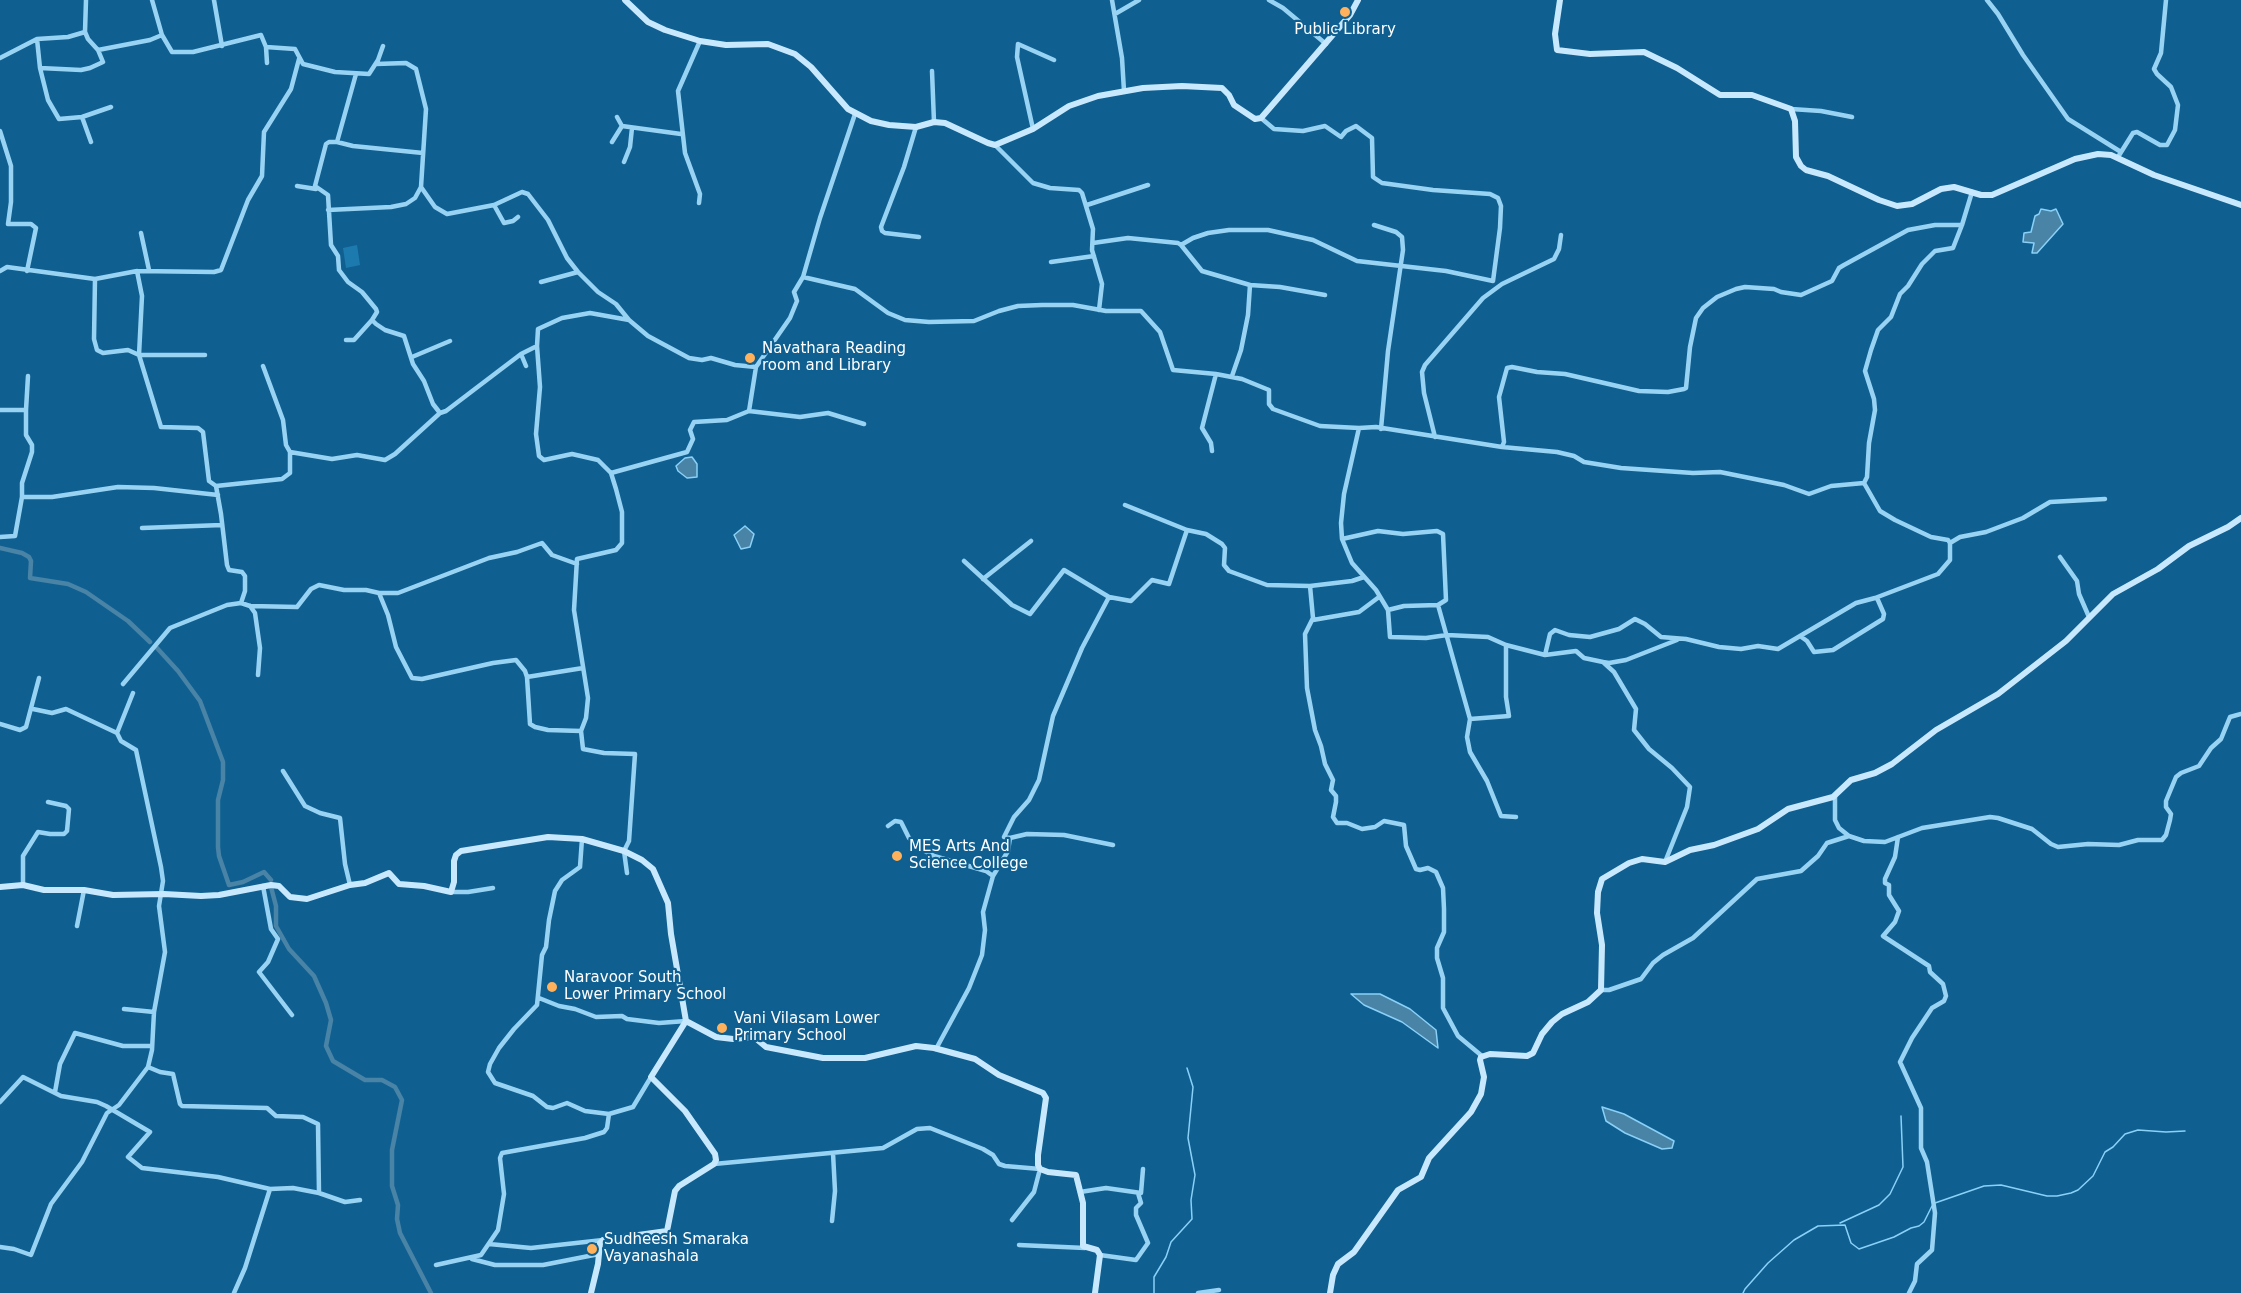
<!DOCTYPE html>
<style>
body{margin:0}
canvas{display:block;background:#0f5f91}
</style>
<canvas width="2241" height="1293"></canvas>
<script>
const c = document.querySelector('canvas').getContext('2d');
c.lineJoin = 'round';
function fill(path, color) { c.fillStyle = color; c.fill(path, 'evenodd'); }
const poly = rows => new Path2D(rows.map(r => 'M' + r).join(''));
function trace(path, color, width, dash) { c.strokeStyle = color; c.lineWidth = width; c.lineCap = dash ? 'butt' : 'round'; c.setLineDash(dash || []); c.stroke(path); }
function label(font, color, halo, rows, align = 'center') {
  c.font = font + ' "DejaVu Sans",sans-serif'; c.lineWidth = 4.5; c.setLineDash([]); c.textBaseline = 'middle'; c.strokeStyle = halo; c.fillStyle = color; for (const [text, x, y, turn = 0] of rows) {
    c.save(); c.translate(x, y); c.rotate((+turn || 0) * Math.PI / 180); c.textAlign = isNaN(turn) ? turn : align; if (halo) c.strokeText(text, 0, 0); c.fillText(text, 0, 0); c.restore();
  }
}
fill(poly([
 [357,245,360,265,346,268,343,248]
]), '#1d7aaf');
const water = poly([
 [2041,209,2051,211,2056,209,2063,224,2037,253,2032,253,2034,243,2023,242,2024,233,2031,232,2035,216,2039,214,2041,209],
 [692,457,697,464,697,477,687,478,678,471,676,466,685,458,692,457],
 [745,526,754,534,750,547,741,549,734,535,745,526],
 [1351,994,1380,994,1410,1009,1436,1030,1438,1048,1402,1022,1364,1005,1351,994],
 [1602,1107,1624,1114,1674,1141,1672,1148,1662,1149,1625,1133,1606,1121,1602,1107]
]);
fill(water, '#4983a6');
trace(water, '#8ad1f8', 1.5);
trace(poly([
 [1935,1203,1984,1186,2001,1185,2047,1196,2057,1196,2071,1193,2078,1190,2093,1176,2105,1152,2113,1147,2125,1134,2138,1130,2166,1132,2185,1131],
 [1840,1223,1879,1205,1890,1194,1903,1167,1901,1116],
 [1154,1293,1154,1277,1166,1257,1171,1242,1192,1219,1191,1200,1195,1175,1188,1138,1193,1087,1187,1068],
 [1743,1293,1745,1289,1768,1263,1794,1240,1818,1226,1845,1225,1851,1243,1859,1249,1894,1237,1911,1228,1919,1226,1924,1222,1932,1206]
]), '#8ad1f8', 1.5);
trace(poly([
 [0,548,22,553,29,557,31,561,30,578,68,584,86,592,128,621,150,642],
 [157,648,178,671,200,701,223,762,223,780,218,800,218,847,219,856,229,885,243,882,264,872,271,880],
 [271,887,276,906,276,926,289,949,314,976,326,1003,331,1020,326,1046,333,1061,365,1080,382,1080,395,1087,402,1100,392,1150,392,1186,398,1205,397,1219,400,1233,431,1293]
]), '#4983a6', 4.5);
trace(poly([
 [86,0,85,32,88,39,98,50,150,40,162,35,172,52,193,52,261,35,266,47,295,49,303,64,335,72,369,74,378,60,383,46],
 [152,0,162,35],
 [214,0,222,46],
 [1112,0,1122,58,1124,91],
 [1269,0,1283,8,1326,44],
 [1987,0,1998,14,2023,55,2068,119,2121,152],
 [1115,14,1139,0],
 [37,39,40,68,48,100,59,119,82,117,111,107],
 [266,47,267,63],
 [0,58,37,39,68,37,85,32],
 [40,68,81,70,90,68,103,62,98,50],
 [932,71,934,122],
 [356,74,337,142,329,142,326,144,315,186,328,195,331,245,338,256,339,270,348,282,362,292,376,309,377,312,372,320,376,324,385,330,404,336,413,364,424,381,433,404,440,413,446,411,521,354,537,346,540,387,536,434,539,456,544,460,572,454,598,460,611,473,616,489,622,512,622,543,616,550,577,559,574,610,588,698,586,718,581,731,583,749,604,753,635,754,629,841,624,851,627,873],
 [1791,109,1821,111,1852,117],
 [82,117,91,142],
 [617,117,622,126,681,134],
 [916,127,904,167,881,227,882,231,885,233,919,237],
 [1033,129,1017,57,1018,44,1054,60],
 [0,131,11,166,11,202,8,224,31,224,36,228,27,271],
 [337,142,353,146,423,153],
 [612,142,622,126],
 [995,145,1033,183,1050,188,1079,190,1082,193,1093,229,1092,250,1102,284,1099,310],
 [2118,157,2133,133,2137,132,2160,145,2167,145,2175,130,2178,105,2171,87,2157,74,2154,69,2161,53,2166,0],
 [624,162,630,147,632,128],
 [297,186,316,189],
 [421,187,435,207,447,214,494,205],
 [699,203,700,194,685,153,678,91,700,41],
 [1087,205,1148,185],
 [328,210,391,207,406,204,415,198,421,187,426,109,416,69,406,63,376,64],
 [518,217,513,221,504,223,494,205,522,192,528,194,548,220,567,258,578,272,598,292,616,304,629,320],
 [1374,225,1396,232,1402,237,1403,250,1388,351,1381,429],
 [141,233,149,270],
 [1093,243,1128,238,1178,243,1181,245,1202,271,1250,285,1248,315,1241,350,1232,376],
 [1181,245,1193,238,1208,233,1229,230,1268,230,1313,240,1357,261,1446,271,1493,281,1500,228,1501,206,1498,198,1490,194,1433,190,1382,183,1373,177,1372,138,1356,126,1346,131,1341,137,1325,126,1303,131,1274,129,1261,118],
 [1051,262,1094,256],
 [0,271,7,267,95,279,137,271,214,272,221,270,248,200,262,176,264,132,291,89,299,59],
 [137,271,142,296,139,355,205,355],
 [803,277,820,218,855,114],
 [95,279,94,339,97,350,103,353,128,350,139,355,161,427,198,428,203,432,209,481,216,486,221,514,227,565,229,570,242,572,245,576,245,591,241,603],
 [541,282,578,272],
 [1250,285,1280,287,1325,295],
 [346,340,354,340,372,320],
 [537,346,538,329,562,318,590,313,629,320,648,336,689,358,702,360,711,358,735,365,756,367,790,318,797,301,794,292,803,277,855,289,888,313,905,320,929,322,974,321,999,311,1018,306,1042,305,1073,305,1106,311,1141,311,1160,332,1173,370,1216,374,1242,379,1269,390,1269,404,1273,409,1320,426,1359,428,1344,494,1341,523,1342,539,1352,563,1376,590,1388,610,1390,637,1426,638,1447,635,1488,637,1506,645,1545,655,1576,651,1584,658,1603,662,1614,672,1636,709,1634,730,1649,749,1672,768,1690,787,1687,807,1665,862],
 [521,354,526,366],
 [412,357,450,341],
 [0,410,26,410,26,435,32,445,32,452,22,483,22,497,52,497,118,487,154,488,218,495],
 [26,410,28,376],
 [749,411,756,367],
 [1359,428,1376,427,1502,447,1557,452,1574,456,1584,462,1621,468,1693,473,1720,472,1784,485,1809,494,1831,486,1864,483,1880,511,1895,520,1931,537,1948,540,1950,543,1950,560,1938,574,1875,598,1856,603,1778,649,1758,646,1741,649,1719,647,1686,639,1661,637,1645,624,1635,619,1619,629,1590,637,1569,635,1555,630,1550,634,1545,655],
 [1435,437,1424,393,1422,372,1425,365,1483,298,1502,284,1554,259,1559,249,1561,235],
 [1502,447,1504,442,1499,397,1507,368,1512,367,1537,372,1565,374,1639,391,1668,392,1684,389,1686,388,1690,347,1696,318,1703,308,1717,297,1736,289,1745,287,1774,289,1781,292,1801,295,1832,281,1839,268,1844,265,1908,230,1935,225,1962,225,1972,192],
 [1212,451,1211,443,1202,428,1216,374],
 [290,452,332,459,357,455,385,460,395,454,440,413],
 [611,473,687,452,693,439,690,430,694,422,727,420,749,411,800,417,828,413,864,424],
 [1864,483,1867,477,1869,443,1875,410,1874,399,1865,371,1871,350,1878,330,1891,317,1900,294,1908,286,1922,264,1935,251,1953,248,1962,225],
 [216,486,282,479,290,473,290,452,286,445,283,420,263,366],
 [1125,505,1187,530],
 [142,528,222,525],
 [0,537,15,536,22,497],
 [1342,539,1378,531,1403,534,1437,531,1443,534,1446,600,1438,605,1404,606,1388,610],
 [1950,543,1960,537,1986,532,2023,518,2050,502,2105,499],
 [2060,557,2077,581,2079,594,2089,617],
 [964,561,1012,605,1030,614,1064,570,1109,597],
 [1364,577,1352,581,1310,586,1313,618,1305,634,1307,688,1315,730,1321,746,1325,764,1333,780,1331,790,1336,796,1336,802,1333,817,1337,823,1347,823,1362,829,1375,827,1384,821,1404,825,1406,846,1416,869,1420,870,1428,868,1436,872,1443,888,1444,909,1444,932,1437,948,1437,958,1443,978,1443,1008,1458,1036,1482,1056],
 [983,579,1031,541],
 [379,593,388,615,396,647,412,678,422,679,493,663,516,660,525,671,527,677,530,724,535,727,548,730,581,731],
 [1438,605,1470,719,1467,737,1470,752,1487,781,1501,816,1516,817],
 [250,606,255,613,260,648,258,675],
 [1313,620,1359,612,1379,597],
 [1800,636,1807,641,1814,652,1833,650,1883,619,1884,614,1877,598],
 [1603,662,1609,663,1626,660,1677,640],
 [527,677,583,668],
 [123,684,170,628,227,605,241,603,250,606,297,607,311,589,319,585,344,590,366,590,379,593,398,593,489,558,517,552,542,543,552,555,577,564],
 [1470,719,1509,716,1506,697,1506,645],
 [0,724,20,730,26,727,39,678],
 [117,733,133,693],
 [283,771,305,806,320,813,340,818,345,864,350,885],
 [1835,795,1835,820,1839,828,1849,836,1864,841,1885,842,1922,828,1990,817,1998,818,2032,829,2051,844,2058,847,2088,844,2119,845,2138,840,2162,840,2166,835,2170,820,2171,814,2166,807,2166,801,2176,777,2181,773,2199,766,2211,748,2221,739,2230,717,2241,714],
 [888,826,895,821,901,822,909,838,921,849,934,856,986,871,993,876],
 [1898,837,1895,857,1885,879,1885,883,1889,885,1889,895,1899,911,1895,922,1883,936,1929,966,1930,972,1943,984,1946,996,1944,1001,1932,1008,1912,1038,1900,1062,1921,1108,1921,1148,1927,1162,1935,1213,1932,1250,1917,1264,1915,1281,1909,1293],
 [1113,845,1064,835,1027,834,1010,838,1004,837,1014,817,1029,800,1039,780,1053,716,1082,648,1109,597,1131,601,1152,580,1169,584,1187,530,1206,534,1222,544,1225,548,1224,565,1229,571,1267,585,1310,586],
 [23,885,23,856,38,832,50,834,64,834,67,831,69,809,66,806,48,802],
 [263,886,271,929,278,939,268,962,259,972,292,1015],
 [451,892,468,892,493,888],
 [77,926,84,890],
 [1601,990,1609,990,1641,979,1653,963,1663,955,1693,938,1757,879,1801,871,1818,856,1827,843,1849,836],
 [539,998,559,1006,575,1009,596,1017,622,1016,627,1019,659,1023,686,1021],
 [124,1009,154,1012],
 [936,1049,969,988,982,955,985,930,983,912,993,876,1008,851,1010,838],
 [148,1067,160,1072,173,1074,180,1104,182,1106,267,1108,276,1116,303,1117,318,1124,319,1193],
 [55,1092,60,1064,75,1033,123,1046,151,1046],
 [0,1102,23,1077,61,1096,97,1102,106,1106,150,1132,128,1157,142,1168,218,1177,270,1189,293,1188,319,1193,345,1202,360,1200],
 [609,1114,633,1107,651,1077],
 [714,1164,883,1148,917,1129,930,1128,983,1149,993,1155,999,1164,1005,1166,1040,1169,1034,1192,1012,1220],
 [1080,1192,1106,1188,1141,1193,1143,1169],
 [832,1221,835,1191,833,1153],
 [489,1244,531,1248,603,1240],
 [1019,1245,1085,1248],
 [0,1247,14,1249,31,1255,51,1204,82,1162,107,1113,119,1105,148,1067,152,1050,154,1012,165,952,159,906,163,881,161,867,136,750,121,741,117,733,66,709,52,713,33,709],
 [1100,1255,1136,1260,1148,1243,1136,1215,1136,1208,1141,1203,1138,1193],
 [472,1259,495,1265,543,1265,599,1254],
 [436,1265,481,1255,498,1230,504,1194,500,1158,502,1153,585,1138,604,1132,607,1128,609,1114,585,1111,567,1103,553,1108,547,1107,533,1096,495,1083,488,1072,490,1064,499,1048,514,1029,537,1005,542,955,546,947,549,920,555,891,562,880,580,867,582,839],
 [234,1293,245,1268,270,1189],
 [1198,1293,1219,1290]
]), '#99d3f4', 4.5);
trace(poly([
 [625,0,648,22,665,30,700,41,726,45,768,44,795,54,811,67,848,109,871,121,889,125,916,127,934,122,945,123,988,143,995,145,1033,129,1069,106,1098,96,1143,88,1182,86,1222,88,1229,95,1234,105,1255,119,1261,118,1350,15,1358,0],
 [1560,0,1555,34,1557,50,1590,54,1644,52,1677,68,1720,95,1752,95,1791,109,1795,121,1796,157,1801,166,1806,170,1828,176,1879,200,1897,206,1912,204,1941,189,1954,187,1981,195,1992,195,2075,159,2098,154,2111,155,2154,175,2241,205],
 [0,887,23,885,44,890,84,890,113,895,164,894,201,896,219,895,271,885,279,886,290,897,307,899,350,885,365,883,389,873,399,884,424,886,451,892,454,882,454,861,456,855,461,851,548,837,582,839,624,851,642,860,653,869,668,903,671,934,686,1021,651,1077,685,1111,715,1154,716,1160,714,1164,679,1186,675,1191,667,1231,603,1240,600,1243,598,1264,591,1293],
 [686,1021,716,1037,733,1039,754,1037,766,1047,823,1058,865,1058,916,1046,934,1048,975,1059,999,1075,1043,1093,1046,1098,1038,1155,1038,1165,1040,1169,1048,1172,1076,1175,1083,1203,1083,1246,1097,1250,1100,1255,1095,1293],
 [1330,1293,1333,1275,1338,1264,1354,1252,1398,1190,1421,1177,1429,1158,1471,1112,1481,1094,1484,1077,1480,1060,1481,1057,1490,1054,1527,1056,1533,1053,1542,1034,1552,1022,1562,1014,1588,1002,1601,990,1602,945,1597,913,1598,892,1602,879,1629,863,1642,859,1665,862,1690,850,1714,845,1758,829,1788,809,1833,797,1851,780,1875,773,1892,764,1936,730,1998,694,2066,641,2113,594,2158,569,2189,546,2228,527,2241,518]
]), '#c8e9fd', 6);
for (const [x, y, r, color] of [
 [1345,12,6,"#ffb25b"],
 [750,358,6,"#ffb25b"],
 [897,856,6,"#ffb25b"],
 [552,987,6,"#ffb25b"],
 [722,1028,6,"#ffb25b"],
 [592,1249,6,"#ffb25b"]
]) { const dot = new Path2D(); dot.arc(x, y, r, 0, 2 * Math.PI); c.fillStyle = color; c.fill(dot); trace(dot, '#0f5f91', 2); }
label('15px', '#fff', '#0f5f91', [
 ["Public Library",1345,30,"center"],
 ["Navathara Reading",762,349],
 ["room and Library",762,366],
 ["MES Arts And",909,847],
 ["Science College",909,864],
 ["Naravoor South",564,978],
 ["Lower Primary School",564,995],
 ["Vani Vilasam Lower",734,1019],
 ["Primary School",734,1036],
 ["Sudheesh Smaraka",604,1240],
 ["Vayanashala",604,1257]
], 'left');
</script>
